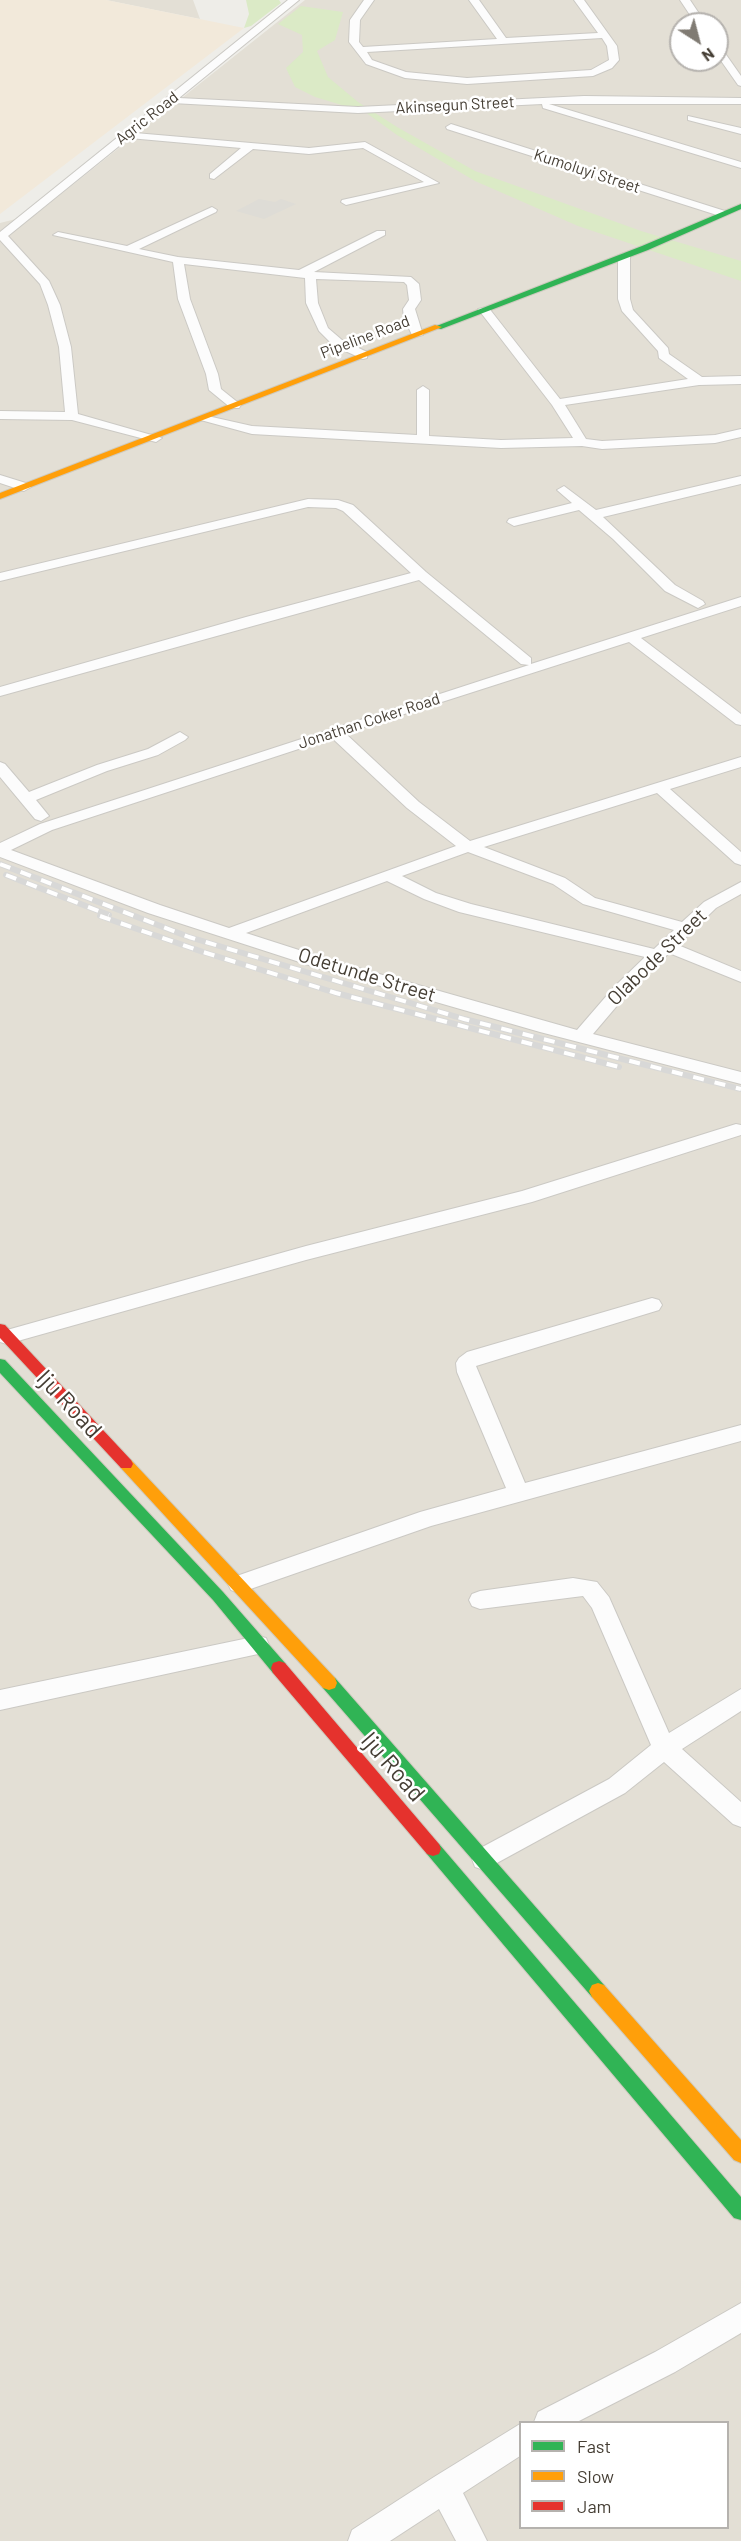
<!DOCTYPE html>
<style>
body{margin:0}
#map{position:relative;width:741px;height:2541px;overflow:hidden;background:#eeede8;font-family:Barlow,sans-serif}
canvas{display:block}
.legend{position:absolute;left:519px;top:2421px;width:210px;height:108px;box-sizing:border-box;background:#fff;border:2px solid #b5b2ae;margin:0;padding:8px 10px;list-style:none;font-size:18px;color:#453e34}
.legend li{display:flex;align-items:center;gap:12px;height:30px}
.legend b{width:30px;border:2px solid #b5b2ae}
.north{position:absolute;left:669px;top:12px;width:60px;height:60px;box-sizing:border-box;background:#fff;border:2px solid #b5b2ae;border-radius:50%;rotate:144deg;font-size:16px;font-weight:700;line-height:24px;text-align:center;color:#453e34}
.north::after{content:'';display:block;margin:auto;width:21px;height:27px;background:#807b73;clip-path:polygon(50% 0,100% 100%,50% 72%,0 100%)}
</style>
<div id="map">
<canvas width="741" height="2541"></canvas>
<ul class="legend">
<li><b style="height:8px;background:#30b455"></b>Fast</li>
<li><b style="height:8px;background:#ff9f0a"></b>Slow</li>
<li><b style="height:8px;background:#e5322d"></b>Jam</li>
</ul>
<div class="north">N</div>
</div>
<script>
const c = document.querySelector('canvas').getContext('2d');
c.lineJoin = 'round';
function fill(path, color) { c.fillStyle = color; c.fill(path, 'evenodd'); }
const poly = rows => new Path2D(rows.map(r => 'M' + r).join(''));
function trace(path, color, width, dash) { c.strokeStyle = color; c.lineWidth = width; c.lineCap = dash ? 'butt' : 'round'; c.setLineDash(dash || []); c.stroke(path); }
function label(font, color, halo, rows, align = 'center') {
  c.font = font + ' Barlow,sans-serif'; c.lineWidth = 5; c.setLineDash([]); c.textBaseline = 'middle'; c.strokeStyle = halo; c.fillStyle = color; for (const [text, x, y, turn = 0] of rows) {
    c.save(); c.translate(x, y); c.rotate((+turn || 0) * Math.PI / 180); c.textAlign = isNaN(turn) ? turn : align; if (halo) c.strokeText(text, 0, 0); c.fillText(text, 0, 0); c.restore();
  }
}
fill(poly([
 [106,0,193,0,200,19],
 [305,0,741,0,741,2541,0,2541,0,223,36,214],
 [681,24,717,24,717,60,681,60],
 [520,2422,728,2422,728,2528,520,2528]
]), '#e3dfd5');
fill(poly([
 [0,0,106,0,244,28,0,214]
]), '#f2e9da');
fill(poly([
 [259,199,275,202,281,199,296,204,264,219,236,211]
]), '#dedcd6');
fill(poly([
 [246,0,279,0,281,3,251,26,244,28,249,14],
 [301,6,343,12,335,40,317,51,328,77,358,102,397,127,475,171,641,231,741,261,741,281,578,226,475,181,397,135,365,112,315,97,295,87,286,68,303,52,302,35,278,24]
]), '#dbeac6');
const street = poly([
 [288,0,299,0,179,98,358,107,584,96,741,98,741,104,549,104,741,162,741,168,543,108,542,104,358,113,172,103,135,133,309,148,365,142,439,183,346,205,341,202,342,200,424,182,363,148,309,154,253,149,214,179,210,178,210,174,241,148,129,138,8,236,49,281,60,305,71,347,78,414,162,438,156,442,72,420,0,419,0,411,65,412,59,347,48,305,40,284,0,240,0,232,288,0],
 [364,0,374,0,360,20,359,42,363,47,497,39,469,0,479,0,506,38,598,33,574,0,584,0,617,46,619,60,612,68,593,76,467,84,405,78,366,64,349,42,350,20,364,0],
 [602,38,607,46,609,60,591,70,467,78,406,72,372,60,367,52,602,38],
 [680,0,690,0,706,24,696,24,680,0],
 [717,45,720,46,741,76,741,86,738,85,717,55,717,45],
 [688,116,741,128,741,134,688,120,688,116],
 [451,124,728,212,729,214,720,216,447,129,446,127,451,124],
 [212,207,217,210,216,212,139,249,178,257,299,270,377,231,385,231,385,235,314,272,411,277,419,284,421,300,415,309,423,335,413,337,404,318,403,309,409,300,407,285,404,282,316,279,318,303,328,328,342,340,367,352,367,358,363,359,334,346,319,331,306,303,305,278,184,264,190,299,218,374,221,389,241,405,239,408,231,408,209,390,206,374,178,299,173,262,53,235,58,232,127,246,212,207],
 [624,253,630,256,630,299,633,310,668,348,669,354,702,377,741,376,741,384,699,385,565,405,586,439,602,441,715,435,741,429,741,437,715,443,602,449,582,446,501,448,252,434,197,419,203,415,252,426,417,435,417,390,423,386,429,390,429,436,501,440,573,438,552,405,478,309,488,307,560,399,688,379,659,358,658,351,622,311,618,299,618,256,624,253],
 [0,475,29,484,31,487,24,491,0,483,0,475],
 [741,476,741,484,603,517,675,585,703,601,705,604,698,608,665,591,613,539,579,510,514,526,507,522,509,519,572,503,557,490,564,486,596,510,741,476],
 [308,499,338,500,353,505,426,572,531,658,531,664,741,597,741,606,641,638,741,714,741,725,736,724,629,642,345,733,419,802,470,841,741,757,741,767,670,789,741,852,741,865,735,863,657,793,484,847,565,878,595,898,682,922,704,902,741,882,741,894,716,908,678,945,741,971,741,982,669,953,627,994,593,1034,741,1072,741,1084,540,1032,318,968,148,913,0,857,0,843,40,824,529,665,521,664,419,580,0,696,0,687,246,617,411,573,343,511,336,508,308,507,0,581,0,573,308,499],
 [332,738,407,808,456,846,229,928,160,905,11,850,52,830,332,738],
 [468,852,553,884,583,904,674,930,654,949,471,904,436,893,402,876,468,852],
 [387,881,424,899,459,912,645,957,615,986,577,1030,330,960,246,933,387,881],
 [180,732,188,737,185,740,158,755,107,771,36,800,49,816,41,821,35,819,0,777,0,762,5,764,29,792,97,765,148,749,180,732],
 [736,1124,741,1125,741,1135,532,1202,306,1260,7,1344,0,1342,0,1332,7,1330,306,1246,522,1191,736,1124],
 [652,1298,659,1300,662,1305,659,1310,476,1366,525,1483,741,1425,741,1441,431,1526,239,1593,231,1590,228,1584,231,1578,420,1512,506,1488,457,1372,456,1363,459,1358,467,1352,652,1298],
 [573,1578,597,1582,609,1597,669,1733,741,1689,741,1711,682,1749,741,1802,741,1827,733,1824,664,1762,625,1793,484,1870,475,1867,472,1859,475,1851,609,1779,651,1745,592,1608,583,1596,480,1609,472,1606,469,1600,472,1594,480,1591,573,1578],
 [258,1636,266,1638,269,1645,266,1652,258,1654,0,1710,0,1690,258,1636],
 [741,2303,741,2333,675,2372,577,2422,534,2422,538,2412,655,2352,741,2303],
 [520,2424,520,2456,463,2493,487,2541,456,2541,439,2509,390,2541,348,2541,352,2530,434,2477,520,2424]
]);
const fast = poly([
 [741,204,741,209,648,250,441,329,434,327,642,246,741,204],
 [0,1359,5,1360,223,1592,285,1663,287,1668,285,1673,279,1675,273,1673,213,1600,0,1373,0,1359],
 [329,1676,335,1678,604,1985,607,1991,604,1997,598,1999,592,1997,323,1688,321,1683,323,1678,329,1676],
 [433,1842,439,1844,741,2197,741,2220,734,2218,427,1854,425,1849,427,1844,433,1842]
]);
const slow = poly([
 [435,325,442,327,0,499,0,493,435,325],
 [126,1458,131,1460,335,1678,337,1683,335,1688,329,1690,323,1688,121,1468,119,1464,121,1460,126,1458],
 [598,1983,604,1985,741,2140,741,2163,734,2160,592,1997,589,1991,592,1985,598,1983]
]);
const jam = poly([
 [0,1324,5,1325,131,1460,133,1464,131,1468,121,1468,0,1338,0,1324],
 [279,1661,285,1663,439,1844,441,1849,439,1854,433,1856,427,1854,273,1673,271,1668,273,1663,279,1661]
]);
trace(street, '#cbc9c4', 2);
trace(fast, '#cecabe', 2);
trace(slow, '#cecabe', 2);
trace(jam, '#cecabe', 2);
fill(street, '#fcfcfc');
fill(fast, '#30b455');
fill(slow, '#ff9f0a');
fill(jam, '#e5322d');
const rail = poly([
 [0,864,189,937,464,1019,741,1089],
 [6,875,109,915],
 [100,916,203,952,336,993,619,1067]
]);
trace(rail, '#d8d8d7', 6);
trace(rail, '#fff', 4, [11]);
label('16px', '#453e34', '#fff', [
 ["Akinsegun Street",455,105,-3],
 ["Agric Road",147,118,-38],
 ["Kumoluyi Street",587,171,18],
 ["Pipeline Road",365,337,-21],
 ["Jonathan Coker Road",369,721,-18]
]);
label('20px', '#453e34', '#fff', [
 ["Olabode Street",657,957,-44],
 ["Odetunde Street",367,975,17]
]);
label('24px', '#453e34', '#fff', [
 ["Iju Road",69,1404,47],
 ["Iju Road",393,1767,49]
]);
</script>
